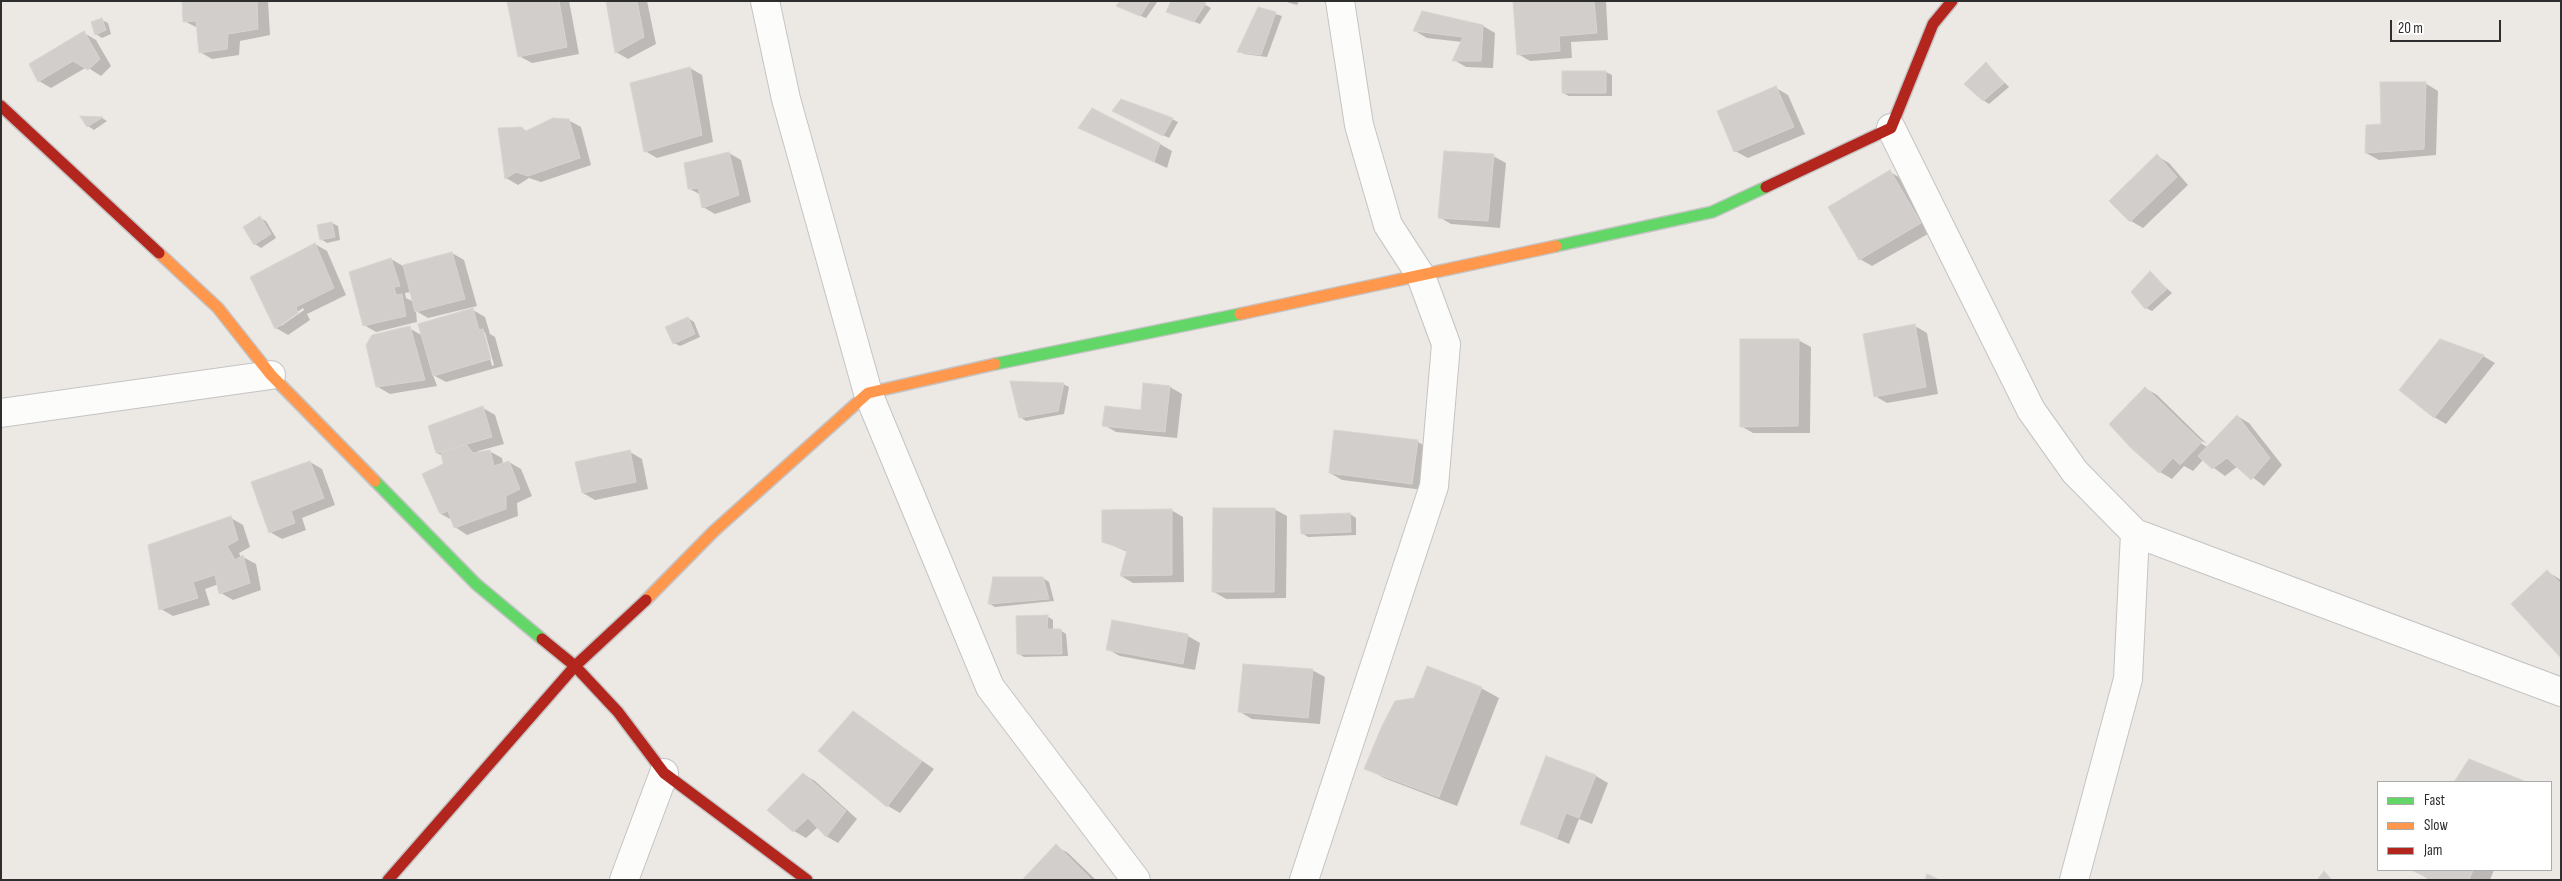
<!DOCTYPE html>
<style>
body{margin:0}
#map{position:relative;width:2562px;height:881px;overflow:hidden;background:#ece8e4;font-family:"Sofia Sans Condensed",sans-serif}
canvas{display:block}
.frame{position:absolute;inset:0;border:2px solid #2e2e2e;pointer-events:none}
.legend{position:absolute;left:2377px;top:781px;width:175px;height:90px;box-sizing:border-box;background:#fff;border:1px solid #ababab;margin:0;padding:6px 9px;list-style:none;font-size:15px;color:#2e2e2e}
.legend li{display:flex;align-items:center;gap:10px;height:25px}
.legend b{width:25px;border:1px solid #ababab}
.scale{position:absolute;left:2390px;top:20px;width:111px;height:22px;box-sizing:border-box;border:2px solid #2e2e2e;border-top:0;padding-left:6px;font-size:15px;line-height:18px;white-space:nowrap;color:#2e2e2e;-webkit-text-stroke:4px #fff;paint-order:stroke}
</style>
<div id="map">
<canvas width="2562" height="881"></canvas>
<div class="frame"></div>
<ul class="legend">
<li><b style="height:6px;background:#63d668"></b>Fast</li>
<li><b style="height:6px;background:#ff974d"></b>Slow</li>
<li><b style="height:6px;background:#b3261e"></b>Jam</li>
</ul>
<div class="scale">20 m</div>
</div>
<script>
const c = document.querySelector('canvas').getContext('2d');
c.lineJoin = 'round';
function fill(path, color) { c.fillStyle = color; c.fill(path, 'evenodd'); }
const poly = rows => new Path2D(rows.map(r => 'M' + r).join(''));
function trace(path, color, width, dash) { c.strokeStyle = color; c.lineWidth = width; c.lineCap = dash ? 'butt' : 'round'; c.setLineDash(dash || []); c.stroke(path); }
fill(poly([
 [184,1,268,1,270,35,240,41,239,55,212,59,200,52,198,28,184,21],
 [508,1,569,1,579,54,532,63,519,56],
 [607,1,647,1,656,44,628,59,616,52],
 [1121,1,1158,1,1146,18,1123,9],
 [1198,1,1211,8,1200,24,1174,14],
 [1283,1,1299,1,1297,5],
 [1514,1,1606,1,1608,40,1571,42,1572,58,1530,61,1518,54],
 [1259,9,1282,16,1267,57,1244,54,1238,51],
 [102,20,108,23,111,34,102,38,96,34],
 [1483,26,1495,33,1493,68,1466,67,1454,60,1462,42,1427,38,1415,31],
 [84,33,96,40,111,66,101,76,87,67,51,88,39,81],
 [1986,64,2009,87,1989,104,1983,100],
 [690,68,702,75,713,142,657,158,645,151],
 [1606,72,1612,75,1612,96,1569,96,1563,93],
 [2425,83,2438,91,2436,155,2379,160,2366,153,2382,125],
 [1776,88,1788,95,1805,134,1748,158,1735,151],
 [1120,114,1172,119,1178,122,1169,138],
 [82,117,102,118,107,121,94,130,88,126],
 [568,120,581,127,591,165,541,182,529,178,518,185,506,178,522,128,528,132],
 [1080,128,1160,144,1172,151,1167,168],
 [729,153,741,160,751,202,715,214,703,207,701,195,690,189],
 [1493,156,1506,163,1500,228,1451,224,1439,217],
 [2157,156,2169,163,2188,185,2143,228,2131,221,2111,201],
 [1890,172,1902,179,1933,231,1872,266,1860,259],
 [260,218,266,221,276,238,261,248,255,244,244,227],
 [332,223,338,226,340,240,327,243,321,239],
 [315,244,327,251,346,295,307,314,310,320,288,335,276,328],
 [303,308,304,310,281,326,281,323],
 [452,253,464,260,477,306,428,318,416,311,417,322,376,332,364,325,391,259,403,266],
 [411,292,414,302,406,298,405,293],
 [2150,273,2172,293,2152,311,2146,308],
 [473,310,485,317,490,334,495,337,503,366,446,382,433,375,437,386,390,394,378,387,409,328,423,336],
 [483,332,485,332,494,365,492,366],
 [688,318,694,322,700,337,680,346,674,343],
 [1915,326,1927,333,1938,394,1887,403,1875,396],
 [1798,340,1811,347,1810,433,1753,433,1741,426],
 [2483,356,2495,363,2446,424,2434,417],
 [1063,384,1069,387,1064,414,1026,421,1020,417],
 [1170,387,1182,394,1177,438,1116,432,1104,425,1142,411],
 [2145,388,2157,395,2207,444,2197,438,2196,440,2207,447,2237,416,2249,423,2282,465,2264,486,2238,466,2225,476,2203,460,2193,471,2184,466,2172,479,2160,472,2131,446],
 [483,408,495,415,504,444,478,451,479,453,489,451,502,458,503,464,509,462,521,469,532,496,517,503,518,516,467,535,455,527,452,520,441,514,445,465,443,456,437,453,429,426],
 [1418,442,1430,449,1424,490,1342,480,1330,473],
 [630,452,642,459,648,489,595,500,583,493],
 [310,462,322,469,335,505,302,518,306,530,282,539,270,532],
 [1274,509,1287,516,1286,598,1226,599,1214,592],
 [1171,510,1183,517,1184,582,1133,583,1121,576,1128,552,1104,542],
 [1350,514,1356,518,1356,535,1308,537,1302,533],
 [231,518,243,525,250,547,239,553,241,558,243,557,256,564,261,590,233,600,221,593,219,584,205,589,210,605,173,616,161,609],
 [2548,572,2561,580,2561,656],
 [1043,578,1049,582,1054,601,995,607,990,604],
 [1047,616,1053,620,1053,630,1060,630,1066,634,1068,656,1024,657,1019,654],
 [1113,621,1188,636,1200,643,1195,670,1120,656,1107,649],
 [1312,670,1325,677,1320,724,1252,719,1240,712],
 [1481,688,1499,698,1457,806,1384,778,1366,768],
 [853,713,934,769,900,813,888,806,820,751],
 [1547,758,1596,776,1608,783,1592,824,1579,819,1569,844,1522,824],
 [2470,760,2524,782,2455,782],
 [803,774,815,781,857,819,838,843,826,836,818,827,806,838,794,831,769,809],
 [1056,846,1068,853,1096,880,1024,880],
 [2413,870,2494,870,2490,880,2430,880]
]), '#0003');
const building = poly([
 [182,1,257,1,258,29,228,34,227,49,199,53,196,21,183,22,182,1],
 [507,1,559,1,567,47,518,57,507,1],
 [606,1,637,1,644,37,615,53,606,1],
 [1120,1,1150,1,1140,16,1116,6,1120,1],
 [1171,1,1201,1,1206,3,1194,22,1166,12,1171,1],
 [1513,1,1594,1,1597,33,1559,36,1560,51,1517,55,1513,1],
 [1258,7,1276,12,1261,55,1237,52,1258,7],
 [1422,11,1483,25,1481,61,1452,61,1463,37,1413,31,1422,11],
 [102,18,106,30,95,35,91,22,102,18],
 [84,31,100,59,88,70,73,61,38,82,29,64,84,31],
 [1986,62,2004,83,1983,101,1964,84,1986,62],
 [690,67,702,135,644,152,630,83,690,67],
 [1562,71,1606,71,1606,93,1562,93,1562,71],
 [2380,82,2426,82,2424,149,2365,153,2366,125,2381,124,2380,82],
 [1776,86,1794,127,1734,152,1717,111,1776,86],
 [1121,99,1173,118,1163,136,1112,111,1121,99],
 [1092,108,1160,143,1154,162,1078,128,1092,108],
 [80,116,103,117,87,127,80,116],
 [553,118,569,119,580,158,528,176,516,172,505,179,498,128,522,127,523,130,526,131,553,118],
 [1444,151,1494,154,1488,221,1438,218,1444,151],
 [729,152,739,195,702,208,698,188,688,189,684,163,729,152],
 [2157,154,2177,177,2130,222,2109,201,2157,154],
 [1890,170,1921,223,1859,260,1828,207,1890,170],
 [260,216,271,234,254,245,243,227,260,216],
 [332,222,335,237,320,240,317,225,332,222],
 [315,243,334,288,296,307,298,313,275,329,250,277,315,243],
 [452,252,465,299,415,312,403,265,452,252],
 [391,258,400,286,394,287,396,295,402,294,406,316,363,326,349,272,391,258],
 [2150,271,2167,289,2145,309,2131,292,2150,271],
 [473,308,479,330,483,329,491,359,433,376,418,324,473,308],
 [688,317,695,334,673,344,665,327,688,317],
 [1915,324,1926,387,1874,397,1863,334,1915,324],
 [410,326,425,380,376,387,366,345,372,335,410,326],
 [1740,339,1799,339,1798,426,1740,427,1740,339],
 [2440,339,2484,355,2434,418,2399,390,2440,339],
 [1010,381,1064,383,1058,411,1019,418,1010,381],
 [1143,383,1170,386,1165,432,1102,426,1105,406,1141,410,1143,383],
 [2145,387,2202,442,2180,465,2173,458,2159,473,2130,447,2109,424,2145,387],
 [483,406,492,437,436,453,428,426,483,406],
 [2237,415,2270,458,2251,480,2227,458,2212,469,2198,456,2237,415],
 [1334,430,1418,440,1412,484,1329,473,1334,430],
 [466,444,473,453,490,450,494,466,509,461,520,489,506,496,506,509,454,528,448,511,440,514,422,474,443,464,441,452,466,444],
 [630,450,636,482,582,493,575,462,630,450],
 [310,461,324,498,291,511,295,523,269,533,251,482,310,461],
 [1213,508,1275,508,1274,592,1212,592,1213,508],
 [1172,509,1172,575,1120,576,1127,550,1102,542,1102,510,1172,509],
 [1350,513,1351,532,1301,534,1300,515,1350,513],
 [231,516,238,540,227,546,235,560,243,555,250,583,219,594,215,575,193,582,198,598,159,610,148,545,231,516],
 [2547,570,2561,584,2561,658,2511,604,2547,570],
 [993,577,1043,577,1049,599,988,604,993,577],
 [1048,615,1047,629,1061,629,1062,654,1017,654,1016,616,1048,615],
 [1112,620,1188,634,1183,664,1106,650,1112,620],
 [1243,664,1313,669,1308,718,1238,712,1243,664],
 [1427,666,1482,687,1439,797,1364,769,1382,726,1395,701,1414,698,1427,666],
 [853,711,922,761,887,807,818,751,853,711],
 [1546,756,1596,775,1579,818,1566,813,1557,838,1520,824,1546,756],
 [2469,759,2527,782,2454,782,2469,759],
 [803,773,846,811,826,837,808,818,793,832,767,810,803,773],
 [1056,844,1092,880,1022,880,1056,844],
 [2411,870,2473,870,2469,880,2433,880,2411,870],
 [2324,871,2332,880,2317,880,2324,871],
 [1927,874,1940,880,1925,880,1927,874]
]);
fill(building, '#d1cecb');
trace(building, '#d7d4d0', 1);
const street = poly([
 [765,1,786,99,868,393,990,687,1136,880],
 [1891,128,2031,410,2075,472,2135,533,2561,692],
 [1,413,271,375],
 [624,880,664,773],
 [1304,880,1434,486,1446,344,1421,276,1388,225,1359,125,1340,1],
 [2074,880,2128,679,2135,533]
]);
const fast = poly([
 [1556,246,1712,212,1766,187],
 [995,364,1240,314],
 [375,481,476,584,542,639]
]);
const slow = poly([
 [159,253,218,308,271,375,375,481],
 [1240,314,1556,246],
 [646,600,714,531,868,393,995,364]
]);
const jam = poly([
 [1,106,159,253],
 [1766,187,1891,128,1933,24,1952,1],
 [542,639,575,666,618,712,664,773,807,880],
 [388,880,575,666,646,600]
]);
trace(street, '#c5c4c5', 30);
trace(fast, '#c5c4c5', 14);
trace(slow, '#c5c4c5', 14);
trace(jam, '#c5c4c5', 14);
trace(street, '#fcfcfb', 28);
trace(fast, '#63d668', 11);
trace(slow, '#ff974d', 11);
trace(jam, '#b3261e', 11);
</script>
